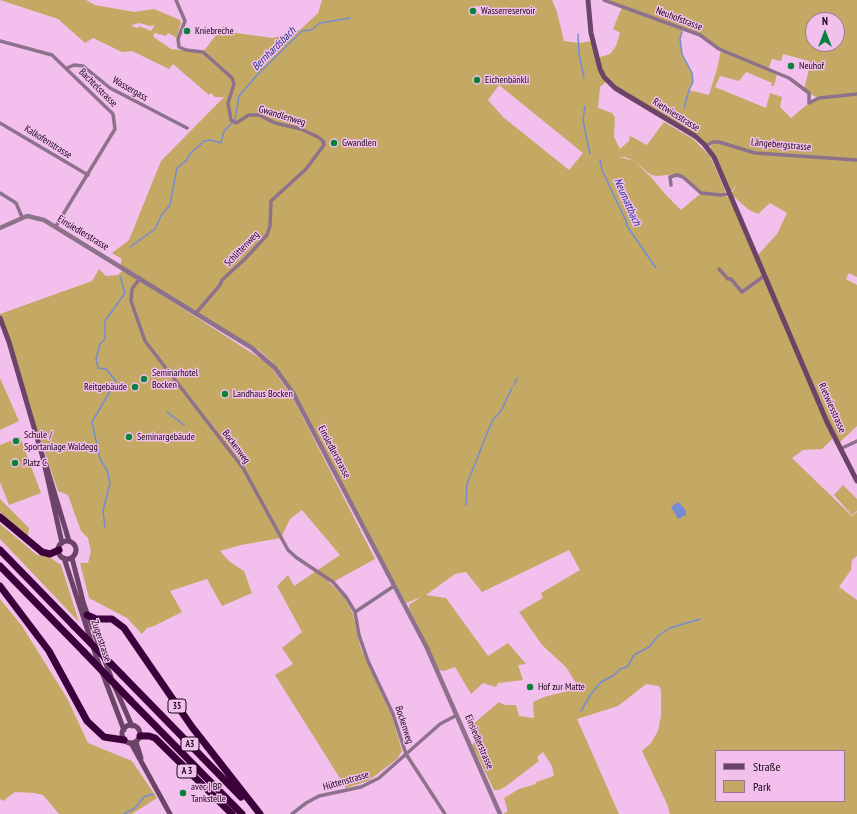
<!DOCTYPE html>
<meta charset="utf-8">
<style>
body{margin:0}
#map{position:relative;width:857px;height:814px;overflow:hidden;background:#f3c0ed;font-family:"PT Sans Narrow",sans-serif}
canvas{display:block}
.legend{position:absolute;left:715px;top:750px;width:130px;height:52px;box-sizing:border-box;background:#f3c0ed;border:1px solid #9b7596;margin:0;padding:5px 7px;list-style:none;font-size:12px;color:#160514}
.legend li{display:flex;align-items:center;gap:8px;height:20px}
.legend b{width:20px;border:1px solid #9b7596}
.north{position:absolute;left:805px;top:12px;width:40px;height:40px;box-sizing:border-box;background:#f3c0ed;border:1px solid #9b7596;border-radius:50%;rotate:0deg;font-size:11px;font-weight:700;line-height:16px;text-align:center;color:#160514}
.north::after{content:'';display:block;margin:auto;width:14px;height:18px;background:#07823b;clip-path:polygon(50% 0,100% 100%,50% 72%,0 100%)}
</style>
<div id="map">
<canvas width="857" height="814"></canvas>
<ul class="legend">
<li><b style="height:5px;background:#6c4468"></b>Straße</li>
<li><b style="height:11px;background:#c3a963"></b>Park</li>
</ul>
<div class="north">N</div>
</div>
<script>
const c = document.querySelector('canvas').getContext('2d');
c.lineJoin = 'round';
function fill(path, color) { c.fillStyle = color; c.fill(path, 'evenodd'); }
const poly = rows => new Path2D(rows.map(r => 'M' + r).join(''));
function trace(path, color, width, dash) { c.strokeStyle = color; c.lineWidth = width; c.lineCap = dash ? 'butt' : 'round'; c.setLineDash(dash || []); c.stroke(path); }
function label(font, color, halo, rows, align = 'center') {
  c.font = font + ' "PT Sans Narrow",sans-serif'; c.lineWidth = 3; c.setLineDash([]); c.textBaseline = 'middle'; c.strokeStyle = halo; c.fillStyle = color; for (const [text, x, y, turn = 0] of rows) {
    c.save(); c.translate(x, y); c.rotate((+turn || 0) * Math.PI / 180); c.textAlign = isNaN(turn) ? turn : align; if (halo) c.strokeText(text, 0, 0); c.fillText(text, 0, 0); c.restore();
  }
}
fill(poly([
 [0,0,86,0,95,5,134,12,154,9,180,20,181,22,177,38,168,33,166,36,155,33,153,36,155,38,171,49,203,52,223,26,236,33,273,38,300,30,318,13,322,0,552,0,557,12,564,41,580,43,592,41,597,58,610,54,616,46,620,33,613,29,622,7,604,0,857,0,857,277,849,273,846,279,857,285,857,426,838,444,756,257,777,234,787,213,770,203,758,214,749,210,731,194,739,181,731,192,710,148,713,143,706,146,607,81,600,87,598,108,612,113,615,117,614,137,620,149,629,141,630,136,647,145,664,122,693,139,710,156,725,190,724,194,701,192,678,174,658,176,651,175,634,161,625,157,619,157,634,161,651,177,666,195,681,210,700,194,729,197,833,438,822,449,803,450,792,458,852,516,857,512,857,556,852,560,851,570,839,587,857,600,857,814,670,814,667,804,642,751,651,743,658,731,661,716,661,690,659,686,646,684,618,706,577,719,619,814,503,814,507,812,507,808,504,798,519,789,536,784,536,782,554,776,552,766,543,752,537,757,539,761,505,787,499,790,494,790,472,745,478,736,473,724,499,702,505,705,516,705,519,716,534,718,533,702,544,697,579,688,566,667,542,645,519,612,543,598,541,593,580,570,569,550,482,592,466,572,455,574,426,595,446,598,488,656,508,643,526,664,518,665,523,680,498,683,496,687,483,683,471,694,455,667,444,671,439,670,409,608,409,605,421,597,406,603,281,375,272,362,259,350,120,266,122,259,112,253,129,240,161,161,224,97,215,97,211,93,209,95,173,64,169,69,132,51,122,52,93,38,85,43,58,19],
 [475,6,483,7,482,16,478,13,477,14,469,14,469,9,474,10],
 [813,20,837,20,837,44,813,44],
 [139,23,150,26,155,25,151,31,139,26,138,28,133,27,132,25],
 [683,29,700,35,721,50,717,69,709,95,689,90,693,82,692,73,682,54,680,39],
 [783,54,809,61,809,69,804,89,809,93,818,98,809,103,791,118,780,107,782,97,770,93,766,108,715,87,720,76,739,81,746,72,772,83,771,86,774,86,777,74,768,70,772,59,781,61],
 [499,85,583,153,569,170,503,117,488,100],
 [716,751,844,751,844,801,716,801],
 [99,269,106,276,118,275,123,270,269,364,293,398,375,559,333,582,323,576,344,597,353,614,360,646,392,716,402,751,397,759,368,781,346,788,275,675,293,664,282,648,302,632,277,586,288,575,294,586,340,555,302,510,290,519,281,538,241,545,220,551,230,562,244,571,252,593,222,606,207,579,170,591,182,612,154,626,147,628,142,634,127,618,89,598,80,563,88,563,91,551,88,538,81,531,68,495,58,491,0,321,0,314,92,281],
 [0,378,19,421,0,430],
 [20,437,41,493,9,505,0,482,0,445],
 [843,485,857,499,857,511,852,515,834,495],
 [0,499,29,528,28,536,0,512],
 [0,524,37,555,49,557,61,565,79,622,0,539],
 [0,599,22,626,67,698,88,743,132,761,157,798,132,814,59,814,43,795,35,793,15,792,3,801,0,799]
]), '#c3a963');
fill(poly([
 [678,502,686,510,686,515,678,519,671,507]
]), '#758cd5');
trace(poly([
 [682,32,680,39,682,54,692,73,693,82,689,90,684,108],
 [578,34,579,54,584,78],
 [585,106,583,120,590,154],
 [235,120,239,96,259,73,302,31,311,30,320,23,350,18],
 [600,160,602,170,626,221,627,226,656,268],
 [130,247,155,229,162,214,170,205,177,168,186,161,191,153,204,141,211,140,221,143,224,131,232,123],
 [514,385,517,378],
 [167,412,184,425],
 [466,505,467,484,484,441,492,421,501,411,512,388],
 [105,527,103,511,110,483,107,470,100,459,92,422,116,381,106,369,98,368,96,359,100,344,105,339,105,321,125,293,120,276],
 [581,711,591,694,601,682,613,676,620,669,627,667,634,655,649,647,658,636,670,628,700,619],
 [124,814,135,808,144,797,153,794]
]), '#758cd5', 1.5);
trace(poly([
 [176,0,185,21,178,39,179,47,186,50,203,52,232,78,234,84,228,103,231,120,236,123,249,115,259,115,275,123,301,129,318,137,323,141,324,145,306,169,271,201,270,226,267,235,245,259,222,280,220,285,196,313],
 [604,0,700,35,719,49,789,78,809,93,809,103,819,98,857,94],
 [0,41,52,55,113,114,115,129,56,226],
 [67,68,74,65,83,66,110,88,187,128],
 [0,123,88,175],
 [706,146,713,142,719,142,755,153,857,160],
 [671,185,670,177,677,175,683,177,701,193,721,195,730,194],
 [0,193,16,203,22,217],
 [719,269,728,279,731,279,742,292,764,276],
 [140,278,132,289,131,301,145,341,243,468,288,550,297,558,333,582,346,597,355,612],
 [840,449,857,441],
 [394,586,355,612,359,635,368,661,393,714,406,754,445,814],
 [292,814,306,803,319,796,361,787,379,778,440,724,457,715]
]), '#8e728b', 3.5);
trace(poly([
 [0,228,27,216,44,220,252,348,275,368,293,393,427,648,500,814]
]), '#8e728b', 4.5);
trace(poly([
 [588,0,591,33,600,69,604,77,615,88,695,136,704,144,714,157,827,422,857,481],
 [0,318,9,342,43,458,62,543],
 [46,465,69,541],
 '58 550a9 9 0 1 1 18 0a9 9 0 1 1-18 0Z',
 [64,558,96,656,124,730],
 [72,558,84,605,111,677],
 [114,685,132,726],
 '122 734a9 9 0 1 1 18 0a9 9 0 1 1-18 0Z',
 [136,742,141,758],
 [131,743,170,814]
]), '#6c4468', 5);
trace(poly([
 [0,517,42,552,50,554,59,550],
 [0,550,74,626],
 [0,566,84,652],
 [0,586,49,651,87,721,104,737,124,740],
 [87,615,96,619,112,619,124,628,192,727,260,814],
 [122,675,241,797],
 [130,700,242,814],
 [140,736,149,736,155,738,232,814]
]), '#3c003a', 7);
trace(poly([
 [74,626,122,675],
 [84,652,130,700]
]), '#3c003a', 7);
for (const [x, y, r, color] of [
 [473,11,4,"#07823b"],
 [187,31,4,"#07823b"],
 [791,66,4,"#07823b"],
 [477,80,4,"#07823b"],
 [334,143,4,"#07823b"],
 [144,379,4,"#07823b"],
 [135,387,4,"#07823b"],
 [225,394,4,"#07823b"],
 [129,437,4,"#07823b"],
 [16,441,4,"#07823b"],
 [15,463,4,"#07823b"],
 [530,687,4,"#07823b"],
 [183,793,4,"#07823b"]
]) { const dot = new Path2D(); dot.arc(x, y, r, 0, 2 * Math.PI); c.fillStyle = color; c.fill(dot); trace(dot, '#f3c0ed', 1.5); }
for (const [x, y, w] of [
 [177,706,18],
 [190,744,18],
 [187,771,20]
]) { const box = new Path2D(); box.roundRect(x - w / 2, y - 7, w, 14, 3); c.fillStyle = '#f3c0ed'; c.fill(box); trace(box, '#160514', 1); }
label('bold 9px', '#160514', null, [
 ["35",177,706],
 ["A3",190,744],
 ["A 3",187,771]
]);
label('10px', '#160514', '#f3c0ed', [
 ["Wasserreservoir",481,11],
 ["Kniebreche",195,31],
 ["Neuhof",799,66],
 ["Eichenbänkli",485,80],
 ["Gwandlen",342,143],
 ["Seminarhotel",152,373],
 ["Bocken",152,385],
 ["Reitgebäude",127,387,"right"],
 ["Landhaus Bocken",233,394],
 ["Schule /",24,435],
 ["Sportanlage Waldegg",24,447],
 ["Seminargebäude",137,437],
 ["Platz C",23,463],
 ["Hof zur Matte",538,687],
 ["avec | BP",191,787],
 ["Tankstelle",191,799]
], 'left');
label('10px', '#160514', '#f3c0ed', [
 ["Neuhofstrasse",679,19,21],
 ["Bachtelstrasse",98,88,45],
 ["Wassergass",130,89,30],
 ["Rietwiesstrasse",676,115,32],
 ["Gwandlenweg",282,116,17],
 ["Kalkofenstrasse",48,142,32],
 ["Längebergstrasse",781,145,5],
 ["Einsiedlerstrasse",83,233,31],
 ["Schlittenweg",242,249,-46],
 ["Rietwiesstrasse",832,408,66],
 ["Bockenweg",236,447,53],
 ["Einsiedlerstrasse",334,452,62],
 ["Zugerstrasse",101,641,71],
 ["Bockenweg",404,725,72],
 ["Einsiedlerstrasse",479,742,67],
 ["Hüttenstrasse",346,781,-16]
]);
label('italic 11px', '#243388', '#f3c0ed', [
 ["Bernhardsbach",274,49,-45],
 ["Neumattbach",627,202,66]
]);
</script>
